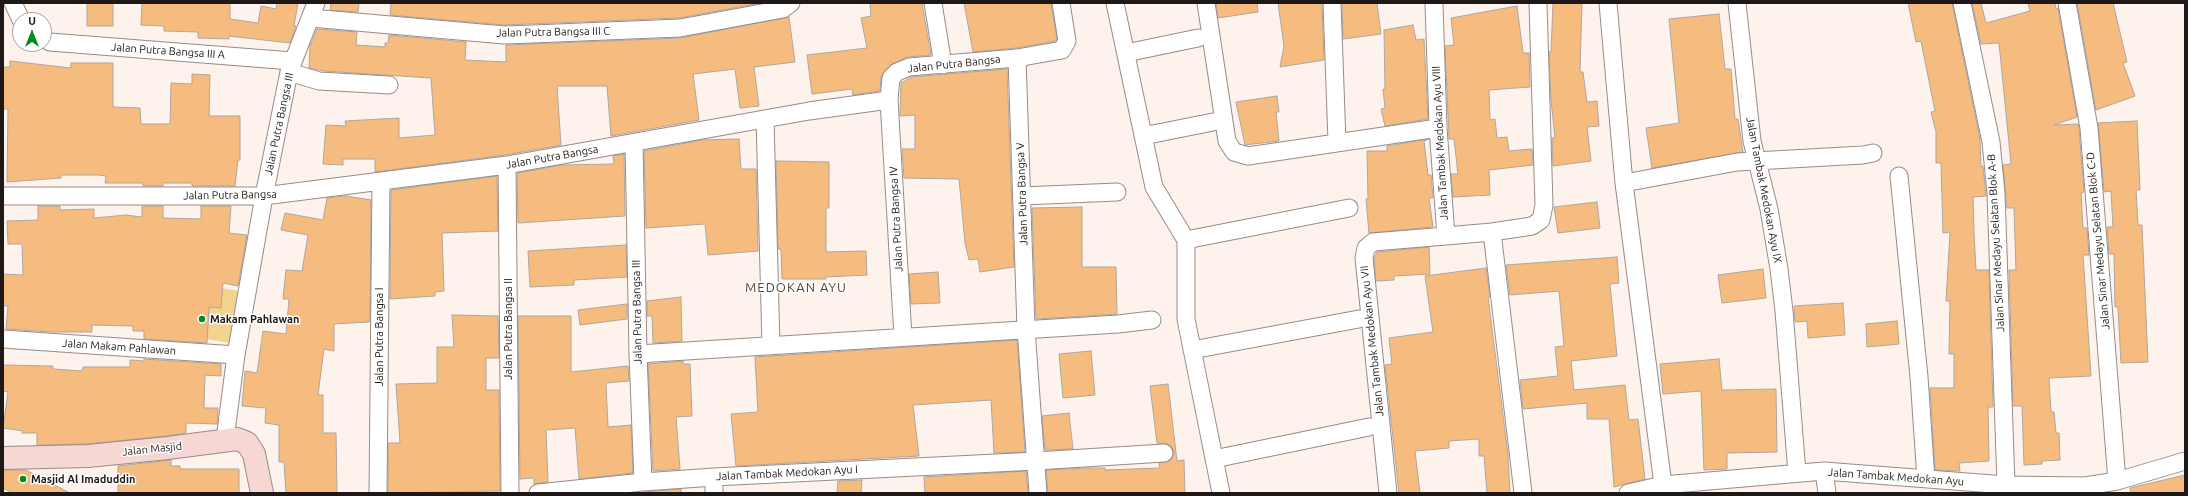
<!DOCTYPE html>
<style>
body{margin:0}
#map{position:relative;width:2188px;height:496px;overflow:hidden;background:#fef2ec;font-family:Ubuntu,sans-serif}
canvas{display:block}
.frame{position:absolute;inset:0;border:4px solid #1e1917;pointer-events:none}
.north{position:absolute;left:12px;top:12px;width:40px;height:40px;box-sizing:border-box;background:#fff;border:1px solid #a5a3a2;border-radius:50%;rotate:0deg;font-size:11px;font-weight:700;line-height:16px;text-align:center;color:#1e1917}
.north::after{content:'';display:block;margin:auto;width:14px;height:18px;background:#028c1a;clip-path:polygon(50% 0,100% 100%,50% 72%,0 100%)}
</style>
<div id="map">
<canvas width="2188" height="496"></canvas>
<div class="frame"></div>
<div class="north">U</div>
</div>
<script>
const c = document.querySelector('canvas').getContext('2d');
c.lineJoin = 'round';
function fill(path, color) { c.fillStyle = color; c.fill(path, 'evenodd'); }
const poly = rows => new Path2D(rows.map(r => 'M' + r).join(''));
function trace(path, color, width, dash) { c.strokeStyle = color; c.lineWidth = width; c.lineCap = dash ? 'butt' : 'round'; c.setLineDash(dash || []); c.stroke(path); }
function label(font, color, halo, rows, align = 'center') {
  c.font = font + ' Ubuntu,sans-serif'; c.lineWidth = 3; c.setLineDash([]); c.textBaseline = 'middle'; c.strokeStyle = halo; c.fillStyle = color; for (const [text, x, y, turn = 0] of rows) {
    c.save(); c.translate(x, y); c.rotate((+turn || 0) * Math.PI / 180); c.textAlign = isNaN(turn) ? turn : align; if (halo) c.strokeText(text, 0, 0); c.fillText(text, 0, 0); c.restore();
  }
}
fill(poly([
 [196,284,239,291,230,343,187,336]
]), '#f3d48e');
const building = poly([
 [87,3,113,3,113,26,87,26,87,3],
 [142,3,230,3,230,19,258,23,261,6,276,9,277,3,298,3,294,26,296,26,290,43,229,36,229,39,198,38,198,32,164,31,164,26,141,25,142,3],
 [331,3,359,3,358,12,330,10,331,3],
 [391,3,760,3,679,18,504,25,390,15,391,3],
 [870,3,922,3,931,55,908,57,890,65,881,77,880,91,853,95,852,89,812,94,807,55,867,48,861,18,871,16,870,3],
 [964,3,1051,3,1057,39,1056,41,1016,48,973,52,964,3],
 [1216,3,1257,3,1258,12,1218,18,1216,3],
 [1278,3,1322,3,1324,60,1280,67,1284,46,1278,3],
 [1342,3,1377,3,1381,34,1343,39,1342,3],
 [1553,3,1582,3,1580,72,1583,72,1587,102,1597,101,1599,126,1587,127,1591,161,1553,166,1552,138,1555,138,1551,100,1549,52,1551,52,1553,3],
 [1908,3,1952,3,1980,139,1981,167,1983,166,1986,196,1973,197,1974,233,1976,270,1989,270,1993,407,1988,407,1989,461,1959,463,1960,471,1935,470,1930,388,1954,388,1954,354,1949,354,1950,301,1946,301,1950,232,1943,233,1941,163,1936,163,1936,132,1931,112,1935,111,1921,41,1916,42,1908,3],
 [1972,3,1981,3,1986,23,2030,11,2028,3,2055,3,2056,9,2058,8,2077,117,2054,125,2078,124,2079,129,2084,192,2081,193,2083,228,2087,228,2089,255,2083,255,2091,376,2049,378,2051,412,2054,412,2056,433,2059,433,2060,460,2042,461,2042,464,2024,465,2022,406,2013,406,2009,270,2016,270,2014,208,2007,208,2003,165,2011,164,1999,43,1981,44,1972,3],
 [2077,3,2113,3,2127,62,2123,63,2135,96,2096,110,2077,3],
 [1517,6,1523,53,1529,53,1530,87,1489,90,1490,120,1495,119,1497,138,1507,137,1509,151,1532,149,1533,165,1489,170,1490,195,1453,197,1451,174,1458,174,1454,139,1449,139,1445,46,1454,45,1451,18,1517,6],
 [1719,14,1725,69,1731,69,1735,119,1738,119,1743,152,1652,168,1646,128,1679,123,1669,19,1719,14],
 [789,17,795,62,754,67,759,106,740,108,735,69,693,74,699,120,611,136,607,86,557,86,561,145,505,155,375,172,375,159,343,159,343,165,323,164,326,125,346,126,345,121,399,118,399,138,435,135,431,78,324,71,309,68,310,46,317,29,357,32,356,45,385,47,385,43,388,43,389,35,466,42,465,60,506,62,506,45,680,38,789,17],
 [1413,25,1416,40,1424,39,1428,119,1385,126,1381,109,1385,108,1383,89,1385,89,1384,30,1413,25],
 [10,61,71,68,71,63,113,63,113,107,140,108,141,124,170,124,171,83,192,84,192,74,210,75,209,116,240,116,240,160,238,160,235,186,192,186,192,183,163,183,163,186,143,186,143,183,105,183,106,176,98,175,61,175,61,178,7,182,8,109,3,109,3,67,10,67,10,61],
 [1007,69,1014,267,980,272,978,259,969,260,965,243,959,179,904,178,902,149,915,149,915,115,900,116,901,83,911,77,1007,69],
 [1277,96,1279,112,1276,112,1279,141,1245,145,1236,102,1277,96],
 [2137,121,2140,190,2136,190,2137,207,2138,225,2142,225,2148,362,2121,363,2118,307,2115,307,2114,254,2109,254,2107,227,2113,227,2111,191,2104,192,2098,123,2137,121],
 [739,139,741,169,756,169,758,251,708,255,705,224,646,228,644,151,702,140,739,139],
 [1429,139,1424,141,1428,175,1431,175,1433,198,1429,198,1433,227,1369,233,1366,199,1368,199,1367,151,1387,151,1387,146,1429,139],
 [624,154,625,216,518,223,517,173,562,165,614,164,613,156,624,154],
 [776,161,829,162,829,208,826,208,826,252,866,251,867,275,826,277,826,279,782,279,781,249,778,249,776,161],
 [497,176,498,231,442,233,444,291,435,292,435,296,390,299,391,190,497,176],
 [346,196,371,200,370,319,369,322,334,324,334,351,324,349,318,395,323,395,323,433,336,433,337,493,286,493,284,462,279,462,279,425,265,423,266,408,242,406,245,371,257,373,263,331,286,334,289,299,283,299,286,270,302,271,308,235,281,230,285,213,323,220,327,198,346,196],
 [1597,202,1600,228,1558,233,1554,207,1597,202],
 [38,206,60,206,60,210,94,209,94,218,126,215,142,217,142,206,163,206,163,218,201,219,201,206,231,206,229,233,247,235,238,286,223,283,221,308,209,307,207,343,144,339,144,331,133,331,133,326,92,325,92,332,52,332,6,329,8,306,3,306,3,274,23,275,22,244,8,244,7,221,38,220,38,206],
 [1082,207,1082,267,1116,267,1117,314,1036,319,1032,208,1082,207],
 [626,245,627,277,574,280,574,285,530,287,528,251,626,245],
 [1429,247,1430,274,1394,276,1394,280,1376,281,1374,258,1377,252,1429,247],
 [1617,257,1619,283,1610,284,1617,356,1571,361,1574,390,1625,385,1629,420,1638,419,1645,479,1614,487,1609,419,1587,419,1587,403,1523,409,1520,380,1558,376,1555,347,1564,346,1559,291,1510,295,1506,265,1617,257],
 [1486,268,1490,297,1488,297,1508,455,1510,493,1487,493,1484,456,1479,456,1479,439,1449,441,1449,448,1415,451,1420,493,1399,493,1385,365,1392,364,1389,338,1433,332,1425,276,1486,268],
 [1763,269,1766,298,1722,303,1718,275,1763,269],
 [938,272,940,303,911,304,909,274,938,272],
 [681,297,682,341,653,343,652,316,647,316,647,301,681,297],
 [1843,303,1845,335,1808,338,1807,321,1795,322,1794,306,1843,303],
 [627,304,627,319,580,325,578,310,627,304],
 [452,315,498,316,499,358,486,358,486,390,499,390,500,491,388,493,388,443,400,443,396,384,437,383,437,347,454,347,452,315],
 [518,316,571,316,571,372,628,366,629,381,606,383,608,427,631,425,633,473,579,479,575,428,546,430,548,482,534,484,534,478,520,479,518,316],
 [1897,321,1899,344,1867,347,1866,324,1897,321],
 [1017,340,1025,452,994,453,991,400,913,405,919,456,736,466,731,414,758,412,755,357,1017,340],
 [1091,351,1095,395,1063,398,1059,354,1091,351],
 [144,359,221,364,221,376,205,375,204,408,218,408,217,424,186,423,186,433,167,436,87,444,37,445,37,433,22,433,23,431,3,428,8,392,3,391,3,365,53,366,53,369,82,371,83,367,130,367,130,360,144,361,144,359],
 [1719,359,1722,390,1776,389,1777,452,1727,453,1727,469,1704,470,1701,391,1663,394,1660,364,1719,359],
 [683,361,683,364,690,364,692,416,676,417,680,469,653,471,648,364,683,361],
 [1168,384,1177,461,1184,460,1185,493,1048,493,1046,470,1087,468,1105,468,1105,470,1160,468,1159,463,1170,461,1174,453,1172,447,1168,444,1157,443,1150,386,1168,384],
 [1069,413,1073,449,1045,450,1042,416,1069,413],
 [171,460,171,466,180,466,180,469,239,469,239,493,118,493,118,466,171,460],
 [3,470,26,470,70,493,12,493,3,488,3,470],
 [1026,471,1028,493,925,493,924,477,1026,471],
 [2185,475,2185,493,2131,493,2130,488,2185,475],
 [862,480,861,493,837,493,838,481,862,480],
 [681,489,681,493,641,493,644,492,681,489]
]);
fill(building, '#f6bc7f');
trace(building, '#b0a69c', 1);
const street = poly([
 [13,3,21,20],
 [933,3,943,65],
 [1115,3,1154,187,1186,240,1186,319,1221,493],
 [1206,3,1227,141,1234,152,1248,156,1438,128],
 [1332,3,1337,142],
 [1434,3,1438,128,1446,236,1492,232,1532,226,1541,220,1544,205,1538,3],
 [1608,3,1624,183,1663,485],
 [1737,3,1752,141,1769,209,1779,269,1784,311,1797,473],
 [1962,3,1991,142,1996,193,2006,485],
 [2067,3,2089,128,2117,481],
 [311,18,504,35,533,34,680,28,783,9,791,3],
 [44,39,50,42,292,61],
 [1126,53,1198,38],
 [1017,58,1026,329,1038,493],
 [289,72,319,81,389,85],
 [889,100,903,337],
 [765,119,771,346],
 [1143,136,1213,122],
 [634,143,638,354,643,482],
 [507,165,510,493],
 [1899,176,1919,377,1926,479],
 [1624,183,1737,162,1863,155,1873,153],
 [3,196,264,196,507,165,809,111,889,100,891,78,897,72,909,67,1017,58,1062,50,1067,41,1061,3],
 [1022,196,1117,192],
 [1492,232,1523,493],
 [1186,240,1349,208],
 [3,339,236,355],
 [1192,350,1359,319],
 [638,354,1118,324,1152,320],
 [225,439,236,355,264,196,289,72,316,3],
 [1214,459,1369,427],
 [1824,471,1827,493],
 [378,493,381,181],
 [538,493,643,482,714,477,1036,461,1164,453],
 [714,493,714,477],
 [1388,493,1364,258,1366,248,1373,242,1446,236],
 [1628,493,1663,485,1824,471,2006,485,2085,486,2117,481,2185,461]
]);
const secondary = poly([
 [3,458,88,456,168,448,237,439,247,443,254,454,262,493]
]);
trace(street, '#998b85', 19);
trace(secondary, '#998b85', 24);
trace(street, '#fff', 17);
trace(secondary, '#f6d7d3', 22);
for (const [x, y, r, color] of [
 [202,319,4,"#028c1a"],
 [23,479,4,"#028c1a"]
]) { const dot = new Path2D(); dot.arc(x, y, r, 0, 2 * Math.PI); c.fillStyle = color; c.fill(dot); trace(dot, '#fff', 1.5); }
label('11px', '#1e1917', '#fff', [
 ["Jalan Putra Bangsa III C",553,32,-1],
 ["Jalan Putra Bangsa III A",168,51,4],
 ["Jalan Putra Bangsa",954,64,-6],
 ["Jalan Putra Bangsa III",279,124,-78],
 ["Jalan Tambak Medokan Ayu VIII",1440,143,-93],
 ["Jalan Putra Bangsa",552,157,-10],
 ["Jalan Tambak Medokan Ayu IX",1764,190,79],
 ["Jalan Putra Bangsa V",1022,194,-92],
 ["Jalan Putra Bangsa",230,195,-1],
 ["Jalan Putra Bangsa IV",896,219,-93],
 ["Jalan Sinar Medayu Selatan Blok C-D",2098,241,-95],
 ["Jalan Sinar Medayu Selatan Blok A-B",1996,243,-93],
 ["Jalan Putra Bangsa III",637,312,-91],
 ["Jalan Putra Bangsa II",508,329,-90],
 ["Jalan Putra Bangsa I",379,337,-90],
 ["Jalan Tambak Medokan Ayu VII",1372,341,-96],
 ["Jalan Makam Pahlawan",119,347,4],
 ["Jalan Masjid",152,449,-6],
 ["Jalan Tambak Medokan Ayu I",787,473,-3],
 ["Jalan Tambak Medokan Ayu",1896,477,4]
]);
label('bold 11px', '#1e1917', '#fff', [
 ["Makam Pahlawan",210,319],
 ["Masjid Al Imaduddin",31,479]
], 'left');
c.letterSpacing = '1px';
label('13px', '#51453f', '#fff', [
 ["MEDOKAN AYU",796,288]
]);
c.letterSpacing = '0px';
</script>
